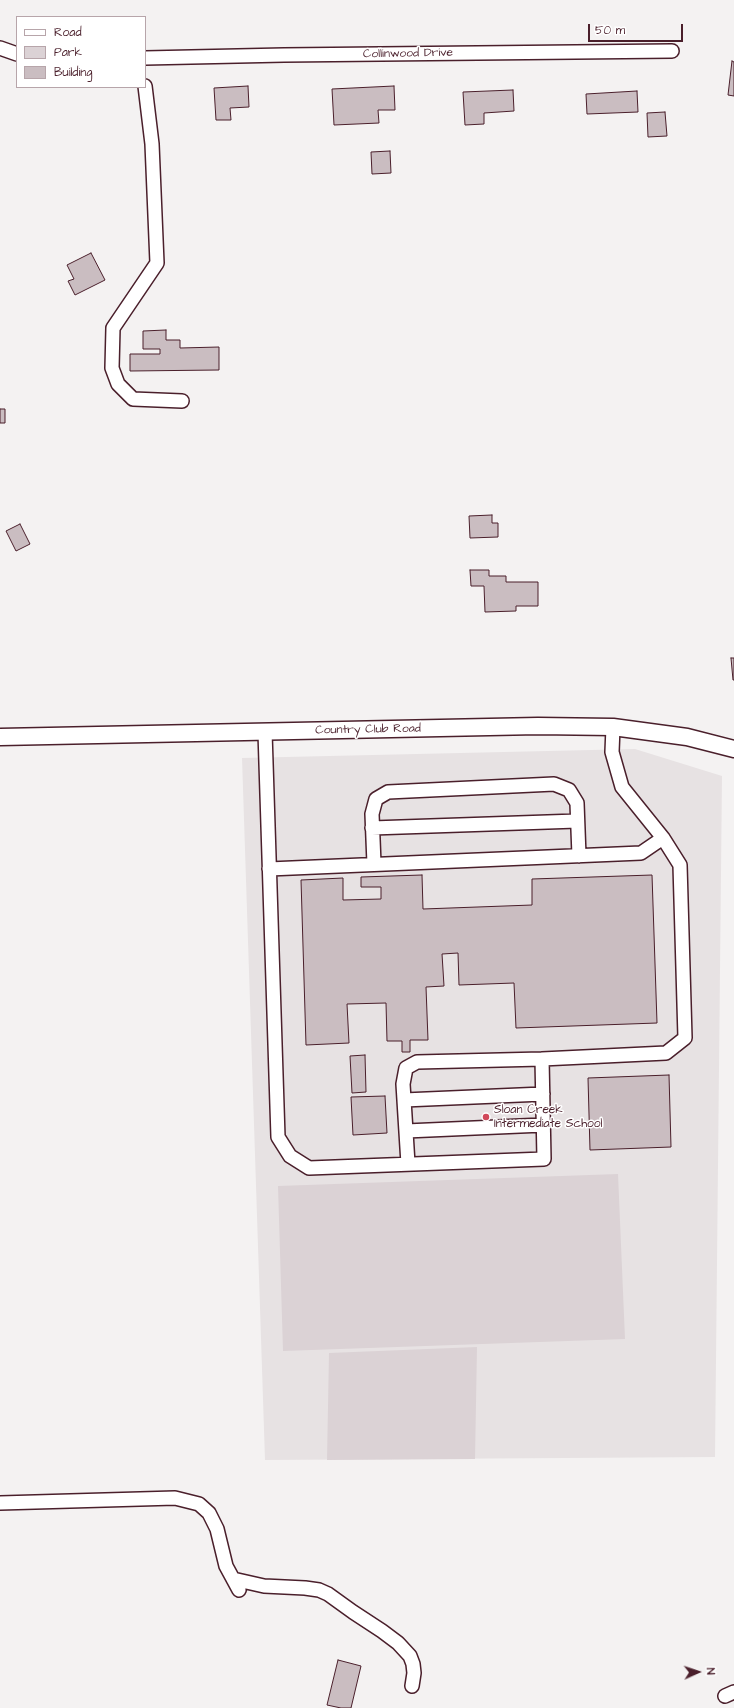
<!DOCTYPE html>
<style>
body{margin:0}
#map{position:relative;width:734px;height:1708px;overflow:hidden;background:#f4f2f2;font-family:"Architects Daughter",sans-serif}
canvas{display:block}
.legend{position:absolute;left:16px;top:16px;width:130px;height:72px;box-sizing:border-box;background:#fff;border:1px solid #b7a5aa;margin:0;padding:5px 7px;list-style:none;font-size:12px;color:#4a1f2b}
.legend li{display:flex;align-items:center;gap:8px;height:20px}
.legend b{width:20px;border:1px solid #b7a5aa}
.north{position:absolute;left:678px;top:1652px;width:40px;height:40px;-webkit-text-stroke:3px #fff;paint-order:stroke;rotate:87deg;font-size:11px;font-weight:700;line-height:16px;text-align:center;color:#4a1f2b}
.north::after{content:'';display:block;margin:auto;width:14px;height:18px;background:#4a1f2b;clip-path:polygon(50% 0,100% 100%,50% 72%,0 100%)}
.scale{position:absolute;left:588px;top:24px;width:95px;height:18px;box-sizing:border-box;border:2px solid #4a1f2b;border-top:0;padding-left:5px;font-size:12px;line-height:14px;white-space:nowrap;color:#4a1f2b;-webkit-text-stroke:3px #fff;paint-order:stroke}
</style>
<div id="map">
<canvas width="734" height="1708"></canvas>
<ul class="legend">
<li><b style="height:5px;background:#fff"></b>Road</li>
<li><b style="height:11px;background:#dbd2d5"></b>Park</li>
<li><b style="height:11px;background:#cabdc1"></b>Building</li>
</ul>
<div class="north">N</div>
<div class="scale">50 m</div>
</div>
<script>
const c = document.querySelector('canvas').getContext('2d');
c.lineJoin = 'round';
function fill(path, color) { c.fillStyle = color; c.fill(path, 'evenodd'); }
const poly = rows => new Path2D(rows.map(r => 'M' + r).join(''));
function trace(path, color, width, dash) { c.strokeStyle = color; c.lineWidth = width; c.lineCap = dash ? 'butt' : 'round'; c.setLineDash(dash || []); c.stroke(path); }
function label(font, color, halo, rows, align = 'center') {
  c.font = font + ' "Architects Daughter",sans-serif'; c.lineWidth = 3; c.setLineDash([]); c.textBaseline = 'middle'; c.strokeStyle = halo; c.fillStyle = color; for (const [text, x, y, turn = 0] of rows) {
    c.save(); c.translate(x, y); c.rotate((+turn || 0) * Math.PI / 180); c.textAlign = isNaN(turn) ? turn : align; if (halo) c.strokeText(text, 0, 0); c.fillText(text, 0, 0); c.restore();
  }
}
fill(poly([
 [635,749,722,776,715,1457,265,1460,242,758]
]), '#e7e2e3');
fill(poly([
 [618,1174,625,1339,283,1351,278,1186],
 [477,1347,475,1459,327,1460,329,1353]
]), '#dbd2d5');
const building = poly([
 [732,61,734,62,734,96,728,95,732,61],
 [248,86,249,107,230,108,231,120,216,120,214,88,248,86],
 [394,86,395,110,378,110,379,123,334,125,332,89,394,86],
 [513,90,514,111,484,113,484,124,465,125,463,92,513,90],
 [637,91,638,112,587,114,586,94,637,91],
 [665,112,667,136,648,137,647,113,665,112],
 [390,151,391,173,372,174,371,152,390,151],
 [91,253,105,280,75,295,68,281,74,279,67,265,91,253],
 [166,330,166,340,180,340,180,348,219,347,219,370,130,371,130,354,160,354,160,349,143,349,143,331,166,330],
 [0,409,5,409,5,423,0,423,0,409],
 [492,515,492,523,498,523,498,537,470,538,469,516,492,515],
 [20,524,30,544,16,551,6,531,20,524],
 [470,570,489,570,489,576,506,576,506,582,538,582,538,606,516,606,516,611,485,612,484,586,471,586,470,570],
 [731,658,734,658,734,680,733,680,731,658],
 [422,875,423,909,532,905,532,879,652,875,657,1023,516,1028,514,983,459,985,458,953,442,954,444,986,426,987,428,1040,410,1040,410,1052,402,1052,402,1041,387,1041,386,1003,347,1004,349,1043,306,1045,301,880,343,878,343,900,381,899,381,887,361,887,361,877,422,875],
 [365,1055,366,1092,352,1093,350,1056,365,1055],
 [669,1075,671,1147,590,1150,588,1078,669,1075],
 [385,1096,387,1133,353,1135,351,1097,385,1096],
 [338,1660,361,1666,351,1708,341,1708,327,1705,338,1660]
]);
fill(building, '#cabdc1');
trace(building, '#4a1f2b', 1);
const minor = poly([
 [0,48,17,54],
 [145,58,284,55,672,51],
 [145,86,152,144,157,263,113,328,112,368,118,384,133,399,182,401],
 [265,732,278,1137,290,1156,309,1168,544,1159,542,1059,666,1053,685,1038,680,865,663,838,622,787,612,752,613,727],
 [372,828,577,821],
 [374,864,372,814,376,799,388,792,554,784,569,790,577,803,579,856],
 [269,869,641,853,663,838],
 [404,1100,543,1094],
 [406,1131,543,1125],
 [408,1164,403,1084,406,1068,417,1062,542,1059],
 [0,1503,175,1498,199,1504,209,1513,217,1529,226,1566,239,1590],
 [233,1579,264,1586,305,1588,319,1590,328,1594,353,1612,382,1631,398,1643,410,1656,413,1664,414,1673,412,1686],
 [725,1696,734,1692]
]);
const major = poly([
 [0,737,538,726,613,727,687,737,734,749]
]);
trace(minor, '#4a1f2b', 16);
trace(major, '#4a1f2b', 19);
trace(minor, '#fff', 13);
trace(major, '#fff', 16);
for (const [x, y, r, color] of [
 [486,1117,4,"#d1495b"]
]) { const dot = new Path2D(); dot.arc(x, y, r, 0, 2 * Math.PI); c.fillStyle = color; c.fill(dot); trace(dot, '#fff', 1.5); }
label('12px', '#4a1f2b', '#fff', [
 ["Collinwood Drive",408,54,-1],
 ["Country Club Road",368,730,-1]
]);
label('12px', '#4a1f2b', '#fff', [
 ["Sloan Creek",494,1110],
 ["Intermediate School",494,1124]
], 'left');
</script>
